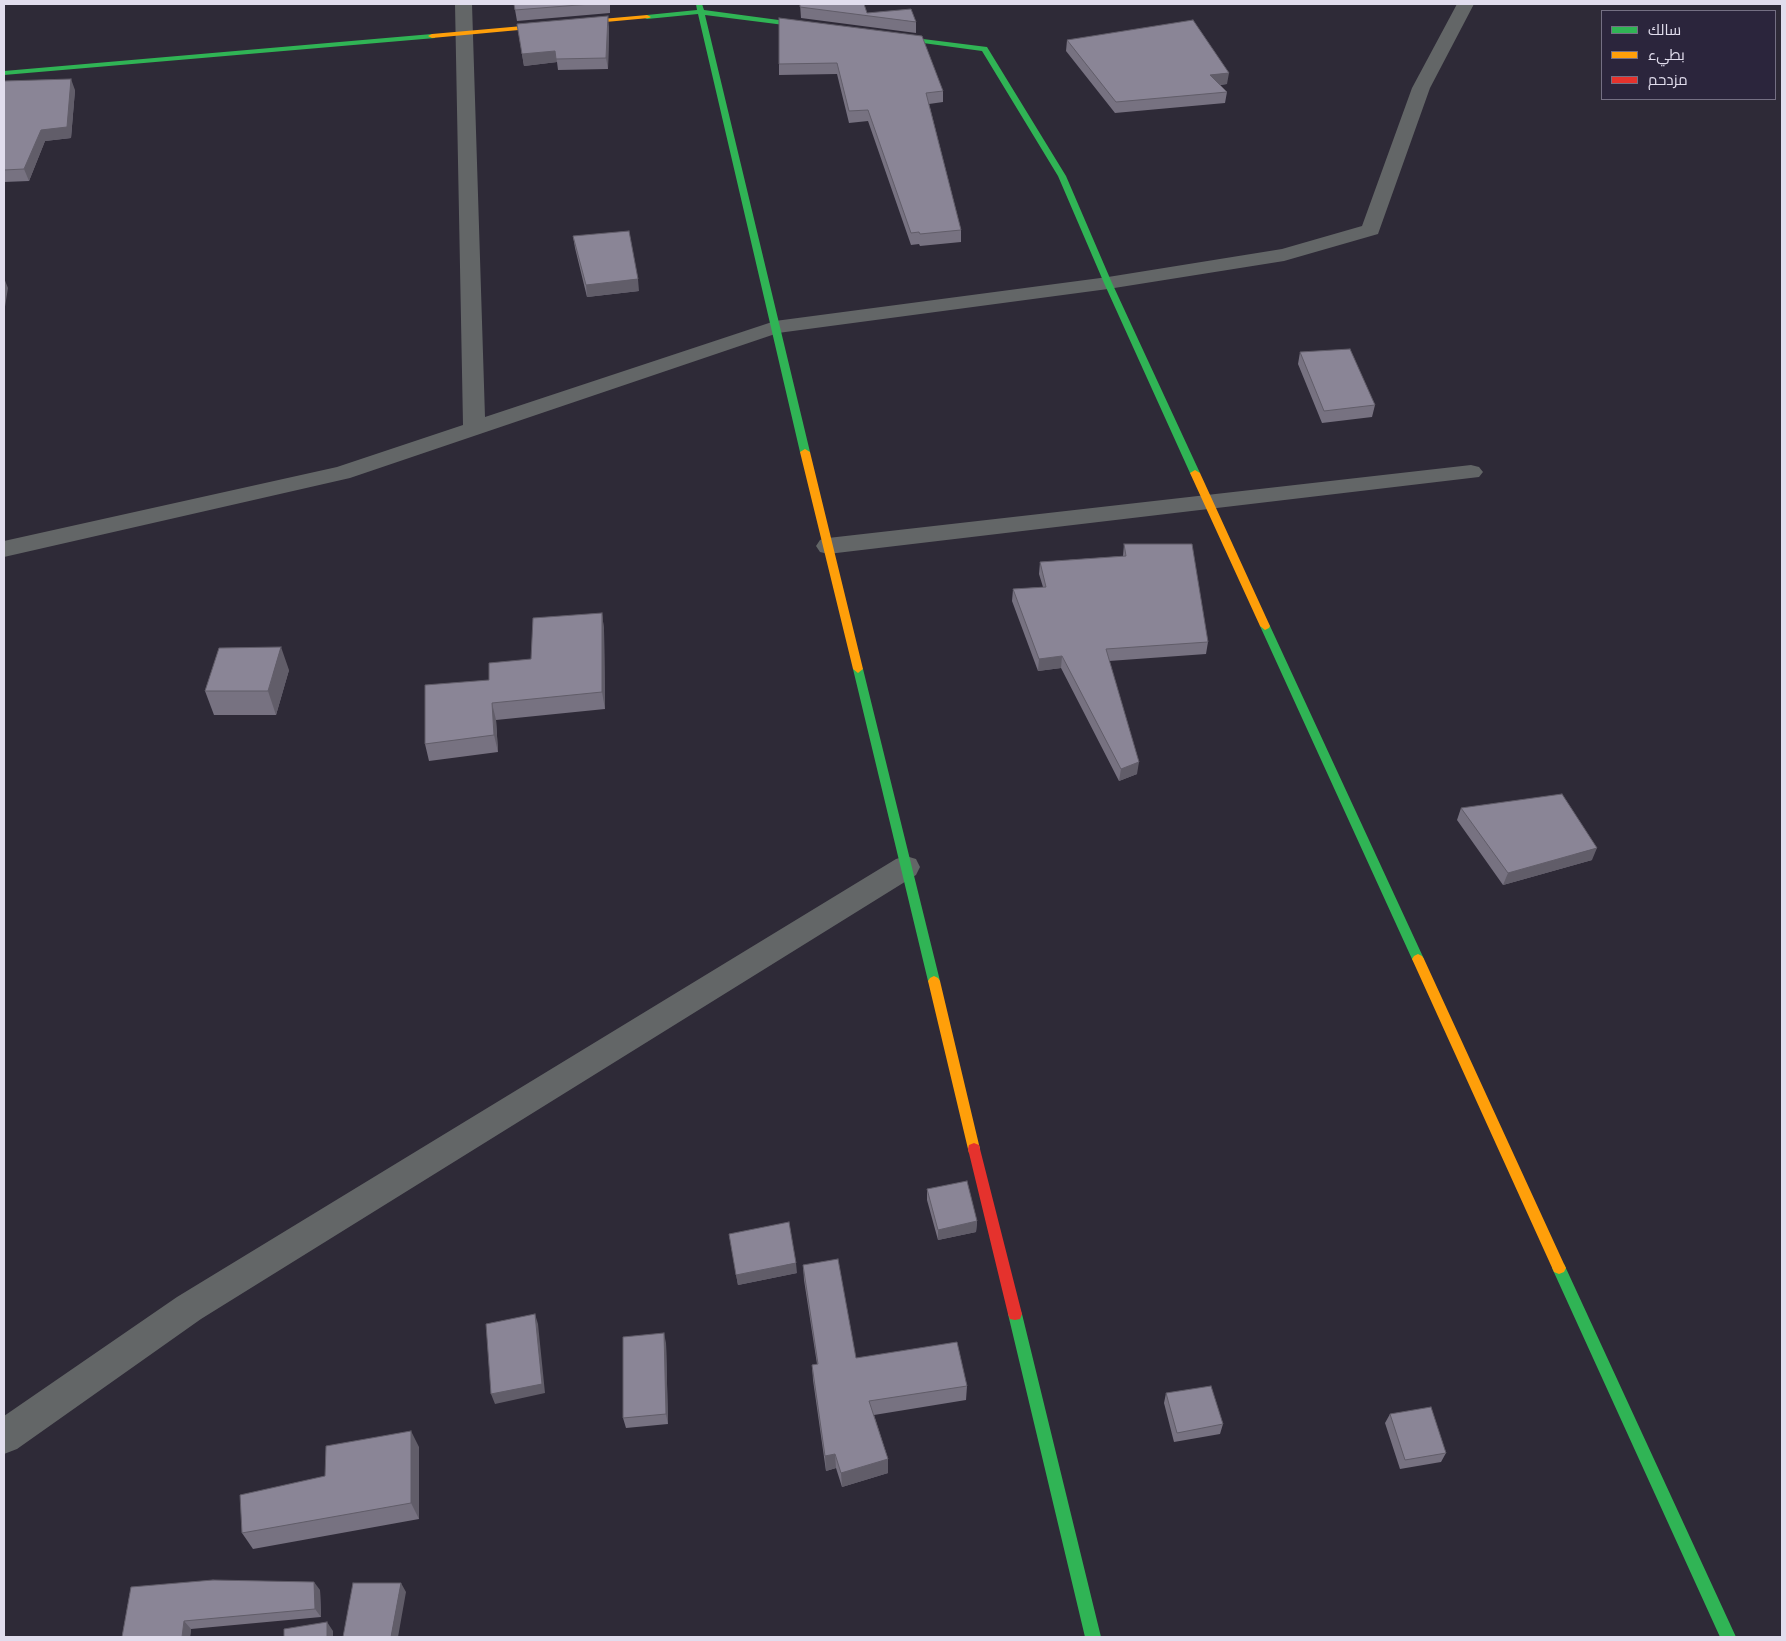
<!DOCTYPE html>
<meta charset="utf-8">
<style>
body{margin:0}
#map{position:relative;width:1786px;height:1641px;overflow:hidden;background:#2e2a37;font-family:Figtree,Cairo,sans-serif}
canvas{display:block}
.frame{position:absolute;inset:0;border:5px solid #e1dded;pointer-events:none}
.legend{position:absolute;left:1601px;top:10px;width:175px;height:90px;box-sizing:border-box;background:#2b253c;border:1px solid #746f83;margin:0;padding:6px 9px;list-style:none;font-size:15px;color:#e1dded}
.legend li{display:flex;align-items:center;gap:10px;height:25px}
.legend b{width:25px;border:1px solid #746f83}
</style>
<div id="map">
<canvas width="1786" height="1641"></canvas>
<div class="frame"></div>
<ul class="legend">
<li><b style="height:6px;background:#30b455"></b>سالك</li>
<li><b style="height:6px;background:#ff9f0a"></b>بطيء</li>
<li><b style="height:6px;background:#e5322d"></b>مزدحم</li>
</ul>
</div>
<script>
const c = document.querySelector('canvas').getContext('2d');
c.lineJoin = 'round';
const poly = rows => new Path2D(rows.map(r => 'M' + r).join(''));
function fill(path, color) { c.fillStyle = color; c.fill(path, 'evenodd'); }
function trace(path, color, width, dash) { c.strokeStyle = color; c.lineWidth = width; c.lineCap = dash ? 'butt' : 'round'; c.setLineDash(dash || []); c.stroke(path); }
fill(poly([
 [455,4,472,4,485,417,775,321,1108,277,1282,249,1362,226,1412,88,1457,4,1474,4,1430,88,1378,234,1284,261,1108,289,778,333,350,478,4,557,4,541,337,467,463,425,455,4],
 [1471,465,1479,467,1483,472,1479,477,828,554,820,552,816,546,820,540,828,538,1471,465],
 [906,856,916,859,920,867,916,875,201,1319,17,1449,4,1454,4,1416,177,1297,896,859,906,856]
]), '#636667');
fill(poly([
 [696,4,702,4,704,10,816,25,820,27,816,29,705,15,810,452,805,455,800,452,698,14,647,19,643,17,647,15,697,10,696,4],
 [432,34,435,34,435,38,4,75,4,71,432,34],
 [883,34,987,47,1066,176,1112,283,1200,473,1198,475,1192,475,1190,473,1104,283,1058,176,982,51,886,38,882,36,883,34],
 [1265,622,1270,626,1424,959,1422,962,1418,964,1414,962,1412,959,1260,626,1265,622],
 [858,665,863,669,940,981,938,984,934,986,930,984,928,981,853,669,858,665],
 [1559,1262,1564,1264,1736,1637,1720,1637,1552,1268,1554,1264,1559,1262],
 [1015,1308,1020,1309,1022,1314,1101,1637,1085,1637,1008,1314,1010,1309,1015,1308]
]), '#30b455');
fill(poly([
 [647,15,651,17,649,18,432,38,428,36,432,34,647,15],
 [805,449,810,452,863,669,858,673,853,669,800,452,805,449],
 [1195,470,1200,473,1270,626,1269,628,1265,630,1260,626,1190,473,1195,470],
 [1418,954,1422,956,1424,959,1564,1264,1566,1268,1564,1272,1559,1274,1554,1272,1412,959,1414,956,1418,954],
 [934,976,938,978,940,981,980,1149,979,1153,974,1155,969,1153,968,1149,928,981,930,978,934,976]
]), '#ff9f0a');
fill(poly([
 [974,1143,979,1145,980,1149,1022,1314,1020,1319,1015,1320,1010,1319,1008,1314,968,1149,969,1145,974,1143]
]), '#e5322d');
fill(poly([
 [514,4,610,4,610,13,517,21],
 [800,4,916,22,916,33,801,18],
 [779,18,943,91,943,102,929,104,961,230,961,242,920,246,919,244,911,245,868,121,849,123,837,74,779,75],
 [517,24,609,27,608,69,558,70,557,62,524,66],
 [1067,40,1227,84,1220,85,1227,92,1225,103,1115,113,1066,51],
 [4,81,75,90,71,138,45,141,29,181,4,182],
 [573,236,639,291,587,297,575,248],
 [1300,352,1375,405,1372,417,1322,423,1298,364],
 [1124,544,1208,642,1206,654,1109,661,1137,774,1119,781,1061,668,1038,671,1012,601,1013,589,1043,587,1039,574,1040,562,1123,556],
 [602,613,604,630,605,709,496,720,498,752,429,761,425,744,489,680,531,659],
 [289,670,276,715,214,715,205,691],
 [1461,808,1592,860,1503,885,1457,820],
 [927,1189,977,1221,976,1232,938,1240,927,1200],
 [729,1234,797,1273,738,1285],
 [803,1265,856,1358,967,1386,966,1400,874,1415,888,1459,888,1473,842,1487,836,1468,826,1471,813,1380,812,1365,817,1364,804,1280],
 [666,1343,668,1424,626,1428,623,1418],
 [1166,1393,1223,1424,1220,1434,1174,1442,1164,1403],
 [1390,1414,1446,1453,1441,1462,1400,1469,1385,1423],
 [419,1447,419,1519,253,1549,242,1533,325,1476],
 [131,1587,320,1590,321,1617,191,1629,190,1637,122,1637]
]), '#777281');
fill(poly([
 [608,16,609,27,608,69,606,58],
 [555,51,557,62,524,66,522,54],
 [1229,73,1227,84,1208,86,1210,75],
 [71,79,75,90,71,138,45,141,29,181,24,169,41,130],
 [4,278,8,288,4,313],
 [638,279,639,291,587,297,586,285],
 [602,613,604,630,605,709,602,692],
 [281,647,289,670,276,715,268,691],
 [1062,656,1061,668,1038,671,1039,659],
 [492,703,496,720,498,752,494,735],
 [1139,762,1137,774,1119,781,1121,769],
 [1597,848,1592,860,1503,885,1508,873],
 [977,1221,976,1232,938,1240,938,1230],
 [796,1263,797,1273,738,1285,736,1275],
 [535,1314,538,1324,545,1393,495,1404,491,1394],
 [664,1333,666,1343,668,1424,666,1414],
 [411,1431,419,1447,419,1519,411,1503],
 [835,1454,836,1468,826,1471,825,1456],
 [888,1459,888,1473,842,1487,841,1473],
 [314,1582,320,1590,321,1617,315,1609],
 [401,1583,406,1592,398,1637,391,1637],
 [184,1621,191,1629,190,1637,182,1637],
 [327,1622,333,1631,333,1637,327,1637]
]), '#615d69');
const building = poly([
 [514,4,591,4,515,10,514,4],
 [800,4,864,4,867,13,911,9,916,22,800,7,800,4],
 [608,16,606,58,556,59,555,51,522,54,517,24,608,16],
 [779,18,922,36,943,91,926,93,961,230,920,234,919,232,911,233,868,110,849,111,837,63,779,64,779,18],
 [1193,20,1229,73,1210,75,1227,92,1116,102,1067,40,1193,20],
 [71,79,67,127,41,130,24,169,4,170,4,81,71,79],
 [629,231,638,279,586,285,573,236,629,231],
 [1350,349,1375,405,1324,411,1300,352,1350,349],
 [1124,544,1192,544,1208,642,1106,649,1139,762,1121,769,1062,656,1039,659,1013,589,1046,587,1040,562,1126,556,1124,544],
 [602,613,602,692,492,703,494,735,425,744,425,685,489,680,489,663,531,659,533,618,602,613],
 [281,647,268,691,205,691,219,648,281,647],
 [1562,794,1597,848,1508,873,1461,808,1562,794],
 [967,1181,977,1221,938,1230,927,1189,967,1181],
 [789,1222,796,1263,736,1275,729,1234,789,1222],
 [838,1259,856,1358,957,1342,967,1386,869,1401,888,1459,841,1473,835,1454,825,1456,812,1365,818,1364,803,1265,838,1259],
 [535,1314,542,1384,491,1394,486,1324,535,1314],
 [664,1333,666,1414,623,1418,623,1337,664,1333],
 [1211,1386,1223,1424,1177,1433,1166,1393,1211,1386],
 [1431,1407,1446,1453,1405,1460,1390,1414,1431,1407],
 [411,1431,411,1503,242,1533,240,1495,325,1476,326,1446,411,1431],
 [213,1580,314,1582,315,1609,184,1621,182,1637,122,1637,131,1587,213,1580],
 [353,1583,401,1583,391,1637,343,1637,353,1583],
 [327,1622,327,1637,284,1637,284,1629,327,1622]
]);
fill(building, '#8a8596');
trace(building, '#615d69', 1);
</script>
